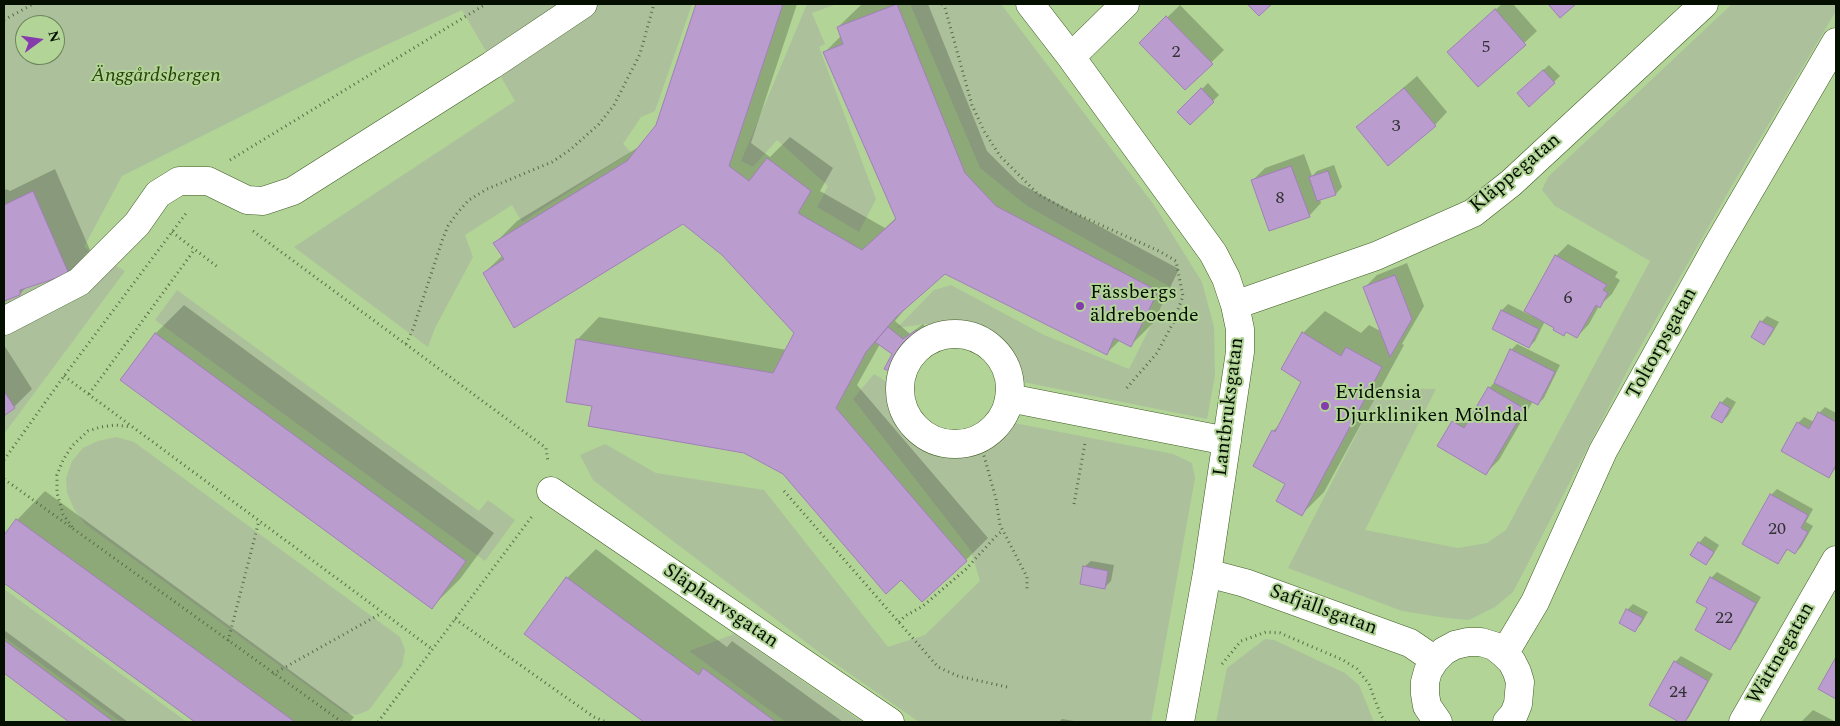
<!DOCTYPE html>
<meta charset="utf-8">
<style>
body{margin:0}
#map{position:relative;width:1840px;height:726px;overflow:hidden;background:#b2d497;font-family:Spectral,serif}
canvas{display:block}
.frame{position:absolute;inset:0;border:5px solid #050f00;pointer-events:none}
.north{position:absolute;left:15px;top:15px;width:50px;height:50px;box-sizing:border-box;background:#b2d497;border:1px solid #6d855b;border-radius:50%;rotate:76deg;font-size:14px;font-weight:700;line-height:20px;text-align:center;color:#050f00}
.north::after{content:'';display:block;margin:auto;width:18px;height:22px;background:#863bad;clip-path:polygon(50% 0,100% 100%,50% 72%,0 100%)}
</style>
<div id="map">
<canvas width="1840" height="726"></canvas>
<div class="frame"></div>
<div class="north">N</div>
</div>
<script>
const c = document.querySelector('canvas').getContext('2d');
c.lineJoin = 'round';
function fill(path, color) { c.fillStyle = color; c.fill(path, 'evenodd'); }
const poly = rows => new Path2D(rows.map(r => 'M' + r).join(''));
function trace(path, color, width, dash) { c.strokeStyle = color; c.lineWidth = width; c.lineCap = dash ? 'butt' : 'round'; c.setLineDash(dash || []); c.stroke(path); }
function label(font, color, halo, rows, align = 'center') {
  c.font = font + ' Spectral,serif'; c.lineWidth = 4; c.setLineDash([]); c.textBaseline = 'middle'; c.strokeStyle = halo; c.fillStyle = color; for (const [text, x, y, turn = 0] of rows) {
    c.save(); c.translate(x, y); c.rotate((+turn || 0) * Math.PI / 180); c.textAlign = isNaN(turn) ? turn : align; if (halo) c.strokeText(text, 0, 0); c.fillText(text, 0, 0); c.restore();
  }
}
fill(poly([
 [4,4,692,4,655,111,641,117,623,144,631,152,522,222,512,205,465,235,473,257,435,328,428,347,294,247,515,101,462,10,358,58,122,176,84,247,125,271,4,434],
 [25,25,55,25,55,55,25,55],
 [807,4,837,4,812,13,825,44,819,47,876,199,859,232,817,207,828,186,777,140,753,167,741,161],
 [910,4,1001,4,1154,205,1202,282,1214,327,1215,375,1207,419,1023,382,1018,363,978,324,925,324,897,328,934,290,951,285,1044,335,1129,369,1170,287,1027,206,980,168],
 [1732,4,1836,4,1836,11,1730,189,1633,360,1513,592,1495,607,1469,620,1446,618,1402,611,1288,568,1380,388,1436,389,1365,530,1458,548,1487,543,1506,530,1650,261,1555,206,1542,190,1548,177],
 [177,290,479,511,488,500,515,520,485,561,155,320],
 [874,374,887,382,887,390,900,432,953,453,976,450,997,440,1014,423,1173,454,1192,463,1195,478,1151,722,919,722,820,653,593,480,580,455,605,444,656,473,764,490,888,647,925,635,980,581,971,551,853,399],
 [116,437,134,442,400,637,405,650,402,666,369,710,357,715,345,713,85,524,74,509,67,493,66,478,72,461,83,448,98,441],
 [4,589,187,722,121,722,4,637],
 [734,634,862,722,786,722,689,651],
 [1265,639,1274,640,1345,673,1359,685,1374,722,1216,722,1227,668]
]), '#acc19b');
fill(poly([
 [697,4,797,4,751,143,770,157,790,137,833,168,820,191,885,228,897,217,825,52,841,36,838,27,861,5,928,4,987,151,1019,183,1179,269,1153,323,1131,345,1120,340,1106,354,945,272,910,303,895,321,910,334,923,324,937,345,926,354,908,377,894,354,880,344,857,385,988,538,966,560,902,579,784,473,745,452,593,405,577,340,599,317,787,350,796,333,723,254,684,222,484,273,503,255,495,243,517,221,642,145,657,125],
 [1502,4,1513,4,1537,31,1478,86,1461,40],
 [1180,5,1224,50,1185,88,1141,43],
 [1549,65,1560,76,1554,82,1524,87],
 [1417,76,1447,112,1435,125,1358,127],
 [1208,83,1219,95,1190,124,1179,112],
 [1304,154,1312,176,1317,171,1334,165,1342,187,1336,194,1320,199,1321,203,1309,216,1253,180,1265,168],
 [55,169,90,250,68,273,27,286,20,294,4,299,4,191,6,189,10,191],
 [1568,244,1618,272,1615,277,1620,280,1612,294,1599,306,1589,324,1577,337,1567,331,1564,334,1545,321,1535,341,1529,347,1493,328,1502,310,1508,304,1532,316,1556,256],
 [1407,263,1424,306,1402,344,1404,345,1324,492,1302,514,1287,483,1273,431,1282,422,1303,382,1303,333,1325,311,1361,333,1369,325,1382,332,1365,287,1377,275],
 [184,305,494,533,460,579,432,607,122,380,156,333],
 [1767,316,1779,322,1770,337,1764,343,1753,337,1761,322],
 [1517,344,1560,365,1544,398,1538,404,1533,401,1499,460,1486,473,1453,422,1466,409,1474,414,1489,388,1496,381,1511,350],
 [4,345,32,389,14,407,4,414],
 [1727,397,1736,402,1728,416,1722,422,1721,403],
 [1825,407,1836,413,1836,468,1829,476,1798,423,1804,417,1814,422,1819,413],
 [1777,489,1813,509,1806,522,1813,526,1801,547,1795,553,1788,549,1778,563,1771,495],
 [45,491,354,717,350,722,197,722,4,582,4,537,17,520],
 [1705,536,1719,545,1712,557,1706,563,1699,543],
 [596,549,727,647,732,641,843,722,646,722,526,634,567,578],
 [1091,561,1114,565,1111,581,1105,587,1084,567],
 [1717,572,1761,597,1736,642,1730,648,1709,608,1711,578],
 [1633,604,1648,612,1641,624,1635,630,1627,610],
 [4,630,128,722,71,722,4,672],
 [1681,656,1713,674,1689,717,1684,722,1651,705,1675,662],
 [1813,710,1836,722,1801,722],
 [1062,719,1080,722,1059,722]
]), '#0003');
const building = poly([
 [696,4,783,4,729,166,749,181,767,158,811,191,798,213,862,250,896,219,823,52,843,44,837,27,897,4,965,173,996,206,1158,291,1131,347,1114,338,1107,355,945,274,896,317,866,352,836,408,967,561,922,602,901,580,886,594,783,474,744,453,588,426,592,406,566,402,576,339,773,373,794,333,722,255,683,224,514,328,483,273,504,259,493,243,627,161,656,125,696,4],
 [1247,4,1272,4,1259,16,1247,4],
 [1548,4,1576,4,1560,18,1548,4],
 [1495,9,1526,45,1478,87,1447,52,1495,9],
 [1166,16,1213,64,1185,90,1139,43,1166,16],
 [1543,70,1555,83,1529,107,1517,93,1543,70],
 [1201,88,1214,102,1190,125,1177,112,1201,88],
 [1404,88,1436,126,1388,166,1356,127,1404,88],
 [1291,166,1310,217,1269,231,1251,180,1291,166],
 [1328,171,1336,195,1317,201,1309,177,1328,171],
 [33,191,69,274,20,290,20,295,4,301,4,205,33,191],
 [1555,255,1607,285,1603,290,1608,293,1600,308,1596,305,1577,338,1566,332,1564,336,1553,330,1554,328,1524,311,1555,255],
 [1395,275,1412,319,1390,357,1363,287,1395,275],
 [1501,310,1539,329,1529,348,1492,329,1501,310],
 [1760,321,1774,328,1764,345,1751,337,1760,321],
 [888,327,903,339,916,330,932,352,923,357,908,378,884,369,892,354,875,342,888,327],
 [1302,332,1341,356,1346,347,1382,367,1302,516,1276,501,1285,484,1253,466,1272,430,1275,432,1301,382,1281,369,1302,332],
 [155,333,466,561,432,609,120,380,155,333],
 [1510,349,1555,372,1538,405,1494,383,1510,349],
 [1488,387,1525,409,1486,475,1437,446,1452,421,1464,428,1488,387],
 [4,391,15,408,4,416,4,391],
 [1720,402,1730,408,1722,423,1711,417,1720,402],
 [1818,412,1836,422,1836,465,1829,478,1781,451,1797,422,1809,429,1818,412],
 [1770,494,1808,515,1801,528,1808,532,1795,554,1787,549,1778,564,1742,544,1770,494],
 [16,519,295,722,195,722,4,583,4,535,16,519],
 [1698,542,1714,552,1706,565,1690,555,1698,542],
 [1083,566,1108,571,1105,589,1080,584,1083,566],
 [566,577,699,675,703,668,776,722,644,722,524,634,566,577],
 [1710,577,1756,603,1730,650,1695,630,1707,608,1696,602,1710,577],
 [1626,609,1643,618,1635,632,1619,623,1626,609],
 [4,640,114,722,69,722,4,673,4,640],
 [1836,657,1836,699,1818,689,1836,657],
 [1674,661,1708,681,1685,722,1679,722,1649,705,1674,661]
]);
fill(building, '#bb9ccf');
trace(building, '#a17fb7', 1);
const minor = poly([
 [1030,4,1071,57,1213,253,1226,278,1235,305,1240,329,1240,352,1207,573,1180,722],
 [1071,57,1125,4],
 [1235,305,1376,256,1473,213,1511,183,1704,4],
 [4,321,79,282,137,224,158,194,179,181,208,181,247,200,263,201,293,191,492,65,583,4],
 '900 389a55 55 0 1 1 110 0a55 55 0 1 1-110 0Z',
 [1009,398,1227,441],
 [551,491,890,722],
 [1207,573,1245,583,1410,643,1435,660],
 [1504,654,1535,602,1603,451,1717,246,1836,42],
 [1438,722,1427,706,1425,694,1425,682,1428,671,1435,660,1444,651,1455,645,1468,642,1481,642,1494,646,1504,654,1512,662,1517,672,1520,682,1518,704,1514,714,1507,722],
 [1743,722,1836,560]
]);
trace(minor, '#3f5c24', 29);
trace(poly([
 [942,4,945,8,972,105,984,131,1000,156,1038,194,1065,209,1159,251,1176,261,1183,296,1173,323,1157,353,1125,390],
 [4,20,33,4],
 [230,160,486,4],
 [253,231,546,448,548,462],
 [172,232,219,268],
 [406,344,413,329,443,238,448,226,458,212,469,200,487,189,552,162,570,150,599,124,614,105,640,54,654,4],
 [64,376,432,649],
 [89,394,195,249],
 [1003,427,996,436,981,445,996,499,1000,525,1027,577,1027,592],
 [4,460,64,376,187,212],
 [4,479,342,722],
 [784,491,938,667,958,676,1007,687],
 [1074,504,1085,443],
 [72,527,63,514,57,493,57,475,63,460,72,446,88,431,101,427,115,425,131,427],
 [455,619,594,717,606,722],
 [899,622,905,616,923,606,966,569,998,534,1003,531],
 [228,641,259,521],
 [1222,664,1241,641,1266,632,1280,633,1343,660,1357,669,1369,684,1380,713,1385,722],
 [273,674,382,613],
 [378,722,533,515]
]), '#566b46', 3, [1, 4]);
trace(minor, '#fff', 28);
for (const [x, y, r, color] of [
 [1080,306,5,"#863bad"],
 [1325,406,5,"#863bad"]
]) { const dot = new Path2D(); dot.arc(x, y, r, 0, 2 * Math.PI); c.fillStyle = color; c.fill(dot); trace(dot, '#b2d497', 2); }
label('18px', '#323234', null, [
 ["5",1486,48],
 ["2",1176,53],
 ["3",1396,127],
 ["8",1280,199],
 ["6",1568,299],
 ["20",1777,530],
 ["22",1724,619],
 ["24",1678,693]
]);
label('italic 20px', '#264106', '#b2d497', [
 ["Änggårdsbergen",156,77]
]);
label('20px', '#050f00', '#b2d497', [
 ["Kläppegatan",1516,174,-40],
 ["Toltorpsgatan",1663,344,-61],
 ["Lantbruksgatan",1230,407,-83],
 ["Släpharvsgatan",720,607,34],
 ["Safjällsgatan",1323,611,20],
 ["Wättnegatan",1782,654,-60]
]);
label('20px', '#050f00', '#b2d497', [
 ["Fässbergs",1090,294],
 ["äldreboende",1090,317],
 ["Evidensia",1335,394],
 ["Djurkliniken Mölndal",1335,417]
], 'left');
</script>
